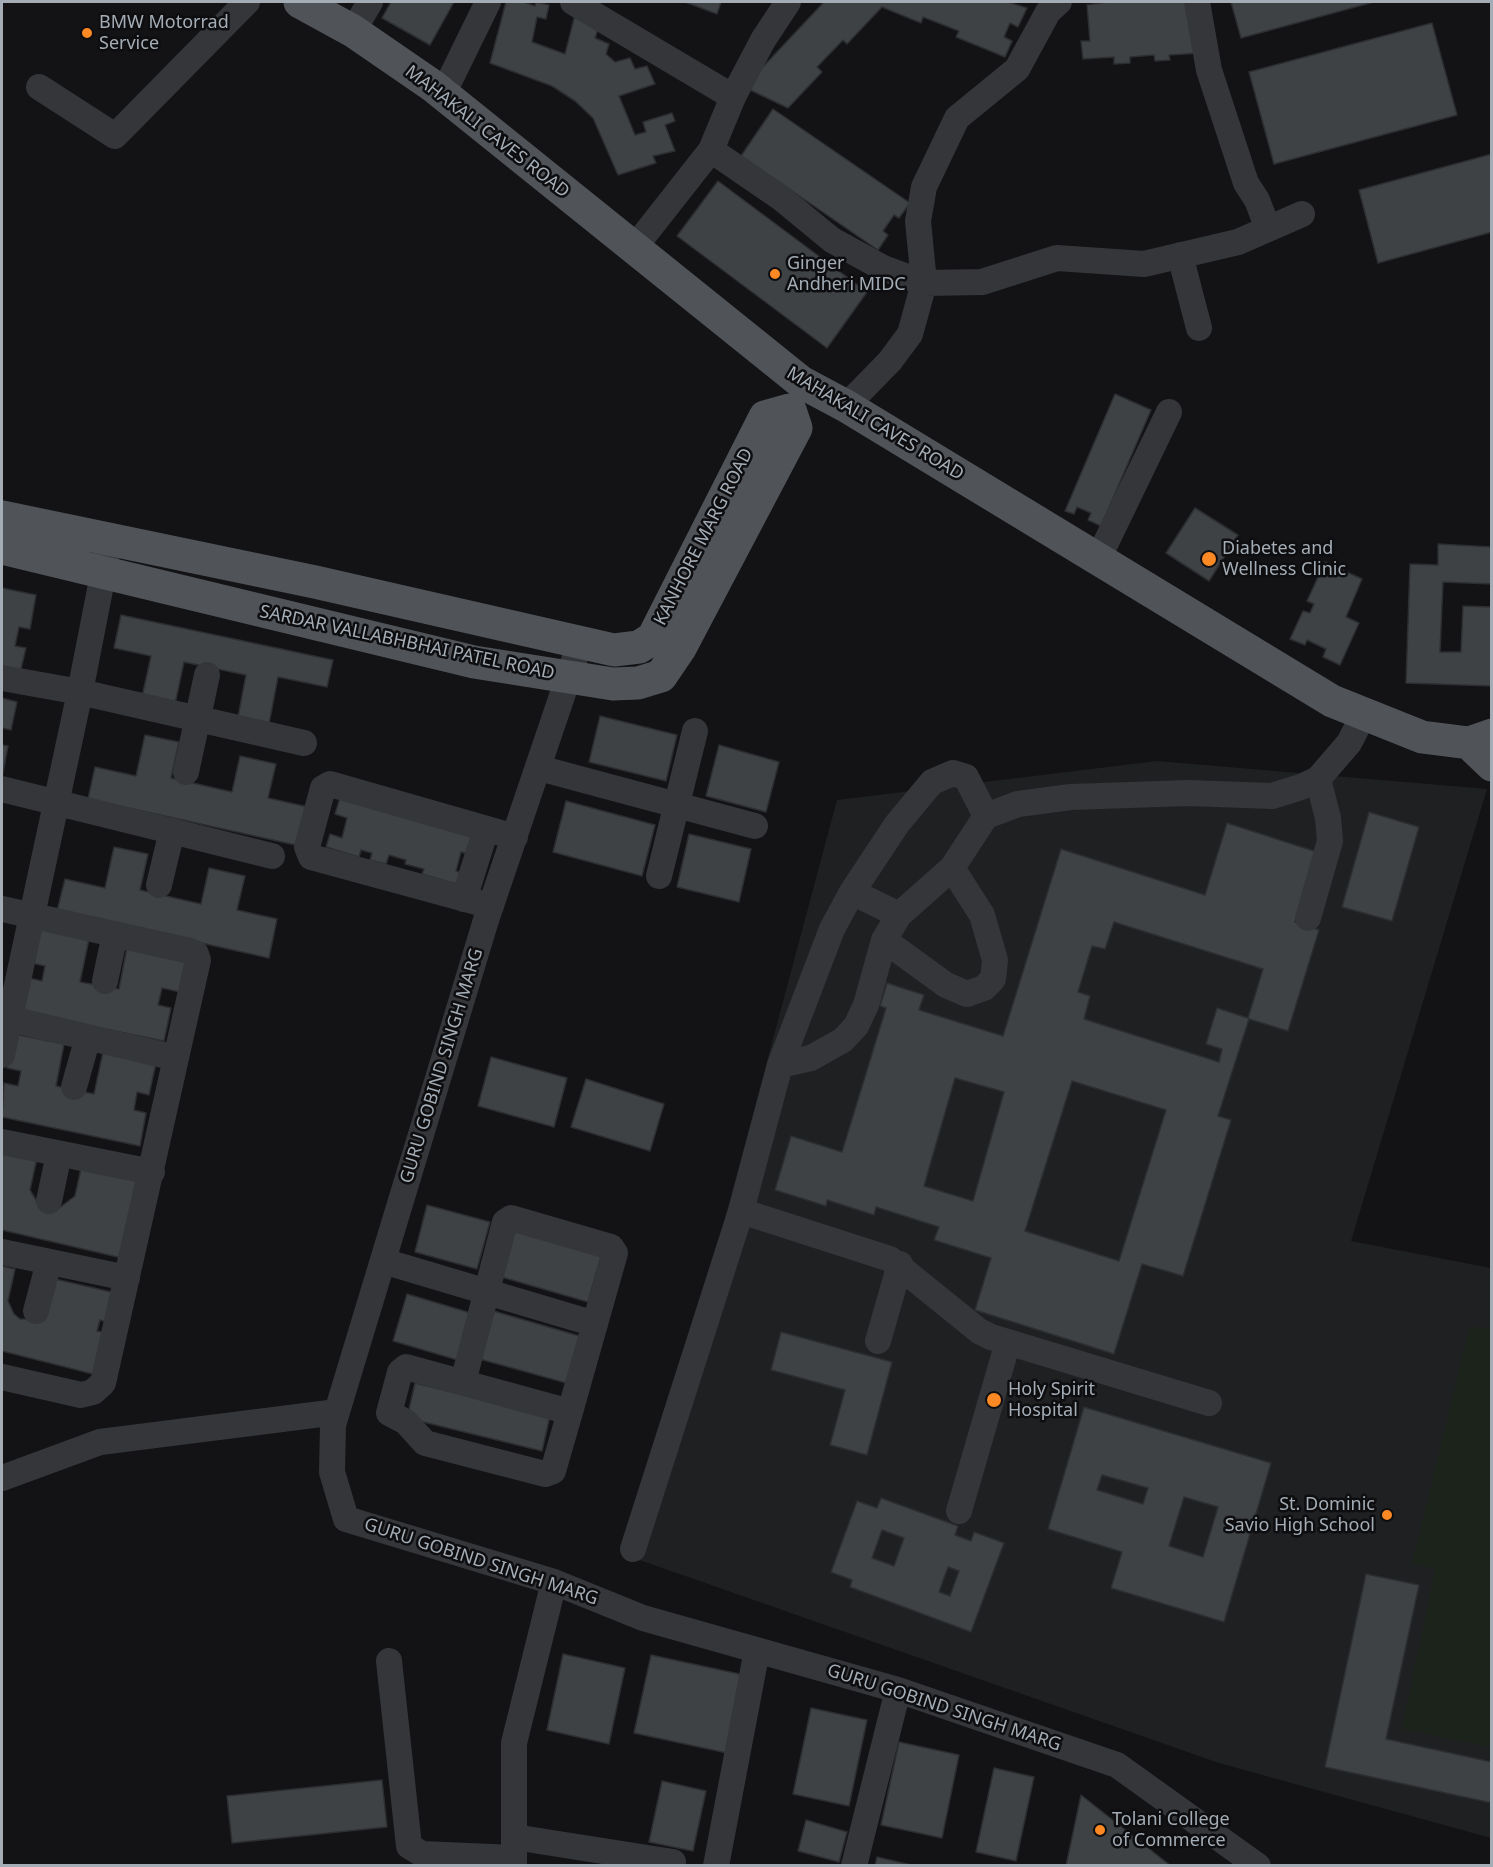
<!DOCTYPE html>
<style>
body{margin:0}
#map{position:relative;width:1493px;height:1867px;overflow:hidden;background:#131315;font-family:"Noto Sans",sans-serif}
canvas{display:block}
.frame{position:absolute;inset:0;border:3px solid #a4adb6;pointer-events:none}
</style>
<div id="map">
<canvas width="1493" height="1867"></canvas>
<div class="frame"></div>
</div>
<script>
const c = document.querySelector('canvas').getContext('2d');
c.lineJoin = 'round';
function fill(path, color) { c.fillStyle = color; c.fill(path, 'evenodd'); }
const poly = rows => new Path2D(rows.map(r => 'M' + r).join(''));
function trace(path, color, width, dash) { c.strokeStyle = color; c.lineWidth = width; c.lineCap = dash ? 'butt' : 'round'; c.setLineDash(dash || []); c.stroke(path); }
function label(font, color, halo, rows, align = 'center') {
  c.font = font + ' "Noto Sans",sans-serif'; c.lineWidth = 5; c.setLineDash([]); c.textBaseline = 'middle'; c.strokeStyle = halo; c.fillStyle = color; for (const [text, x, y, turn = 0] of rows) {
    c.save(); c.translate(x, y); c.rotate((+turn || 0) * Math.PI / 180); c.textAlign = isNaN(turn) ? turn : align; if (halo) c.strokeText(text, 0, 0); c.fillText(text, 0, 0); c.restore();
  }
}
fill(poly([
 [1157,761,1487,789,1351,1241,1491,1268,1491,1838,1219,1763,634,1558,837,800]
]), '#1f2022');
fill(poly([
 [1470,1326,1491,1329,1491,1747,1402,1729,1435,1569,1412,1563]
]), '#1b231b');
const building = poly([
 [391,2,454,2,430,45,382,18,391,2],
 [506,2,524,2,535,6,536,2,549,5,546,19,537,17,532,42,565,54,576,11,601,20,595,38,609,44,606,54,615,62,630,58,635,69,647,66,655,84,619,96,635,135,646,132,643,122,672,113,675,121,665,125,675,151,653,156,656,163,618,175,593,118,575,101,552,86,490,63,506,2],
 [685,2,721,2,717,14,685,2],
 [824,2,1008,2,1027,8,1018,27,1010,23,1004,37,1012,41,1005,57,956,37,959,31,923,17,921,23,882,7,847,44,843,40,817,67,822,72,788,108,744,87,824,2],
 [1107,2,1192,2,1201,53,1169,55,1170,60,1155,61,1154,55,1130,57,1130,63,1114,64,1114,57,1083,59,1081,41,1090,41,1087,5,1107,2],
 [1231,2,1374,2,1241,38,1231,2],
 [1432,23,1457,115,1274,164,1249,72,1432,23],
 [773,109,910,203,899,218,894,215,883,231,888,235,878,250,741,156,773,109],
 [1492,154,1492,232,1378,263,1359,190,1492,154],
 [718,181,867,292,827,348,677,236,718,181],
 [1115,394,1151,410,1101,526,1088,520,1091,513,1077,507,1074,514,1065,511,1115,394],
 [1195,508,1238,535,1209,581,1166,553,1195,508],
 [1438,544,1492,547,1492,584,1443,582,1440,652,1461,652,1463,606,1492,607,1492,686,1406,683,1410,564,1438,565,1438,544],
 [1325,562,1362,579,1346,617,1359,623,1340,665,1323,657,1326,649,1307,640,1305,645,1290,639,1303,611,1310,613,1314,604,1307,601,1325,562],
 [2,588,36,595,30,629,19,627,15,646,26,648,20,673,2,669,2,588],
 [121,615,333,660,327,687,278,677,269,724,238,717,246,675,184,662,175,704,142,697,151,656,114,648,121,615],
 [2,698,17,702,11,730,2,728,2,698],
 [600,716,677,735,666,781,589,762,600,716],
 [145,735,179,742,171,778,232,792,240,756,276,764,268,798,308,807,300,846,88,799,95,767,136,776,145,735],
 [2,745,8,746,2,778,2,745],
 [719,745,779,762,766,812,706,796,719,745],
 [340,798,474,835,469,854,461,852,456,871,463,873,460,885,422,874,424,869,405,864,406,860,389,855,386,864,370,860,372,853,361,850,359,857,326,847,330,834,342,838,347,818,335,814,340,798],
 [566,801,655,825,642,876,553,852,566,801],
 [1369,812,1419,827,1392,921,1342,907,1369,812],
 [1227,823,1317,852,1295,922,1319,930,1288,1031,1249,1019,1218,1116,1231,1120,1183,1276,1142,1264,1114,1354,975,1310,991,1258,934,1240,939,1227,876,1207,874,1215,827,1200,826,1206,775,1190,791,1136,842,1152,886,1008,880,1006,887,983,924,995,919,1010,1003,1036,1061,849,1205,895,1227,823],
 [1114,922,1263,969,1248,1018,1217,1008,1206,1044,1222,1049,1219,1062,1084,1019,1090,996,1078,992,1092,946,1105,949,1114,922],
 [955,1078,1004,1092,973,1201,924,1186,955,1078],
 [1072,1081,1166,1110,1119,1261,1025,1231,1072,1081],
 [689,834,751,849,739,902,677,887,689,834],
 [114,847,148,854,140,890,201,904,209,868,245,876,237,910,277,919,269,958,57,911,65,879,105,888,114,847],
 [39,929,89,939,80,982,119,989,127,947,187,959,180,992,162,988,158,1005,171,1008,164,1041,21,1012,29,978,42,981,45,966,32,963,39,929],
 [14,1034,64,1044,56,1086,94,1094,103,1052,156,1063,149,1095,137,1092,134,1110,146,1113,140,1146,2,1117,4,1083,18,1086,21,1071,7,1068,14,1034],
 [491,1057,567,1078,554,1127,478,1106,491,1057],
 [586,1079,664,1104,650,1151,571,1127,586,1079],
 [2,1150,37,1158,30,1190,39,1205,58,1209,75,1196,82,1164,145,1179,126,1259,2,1230,2,1150],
 [427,1205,490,1222,477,1269,415,1252,427,1205],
 [511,1228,602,1253,588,1302,498,1276,511,1228],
 [2,1266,15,1269,8,1301,14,1314,20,1319,31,1319,55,1279,120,1294,113,1324,100,1320,97,1331,111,1334,101,1376,2,1351,2,1266],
 [407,1294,474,1314,461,1361,393,1341,407,1294],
 [490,1310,583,1337,570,1384,476,1358,490,1310],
 [781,1332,892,1362,867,1455,830,1445,845,1390,771,1370,781,1332],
 [415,1383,550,1416,542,1451,407,1418,415,1383],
 [1084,1407,1271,1463,1224,1622,1111,1588,1122,1552,1048,1529,1084,1407],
 [1102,1475,1148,1488,1143,1504,1097,1490,1102,1475],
 [1184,1497,1218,1507,1203,1557,1169,1546,1184,1497],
 [881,1498,958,1526,955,1535,971,1541,974,1532,1004,1543,971,1632,850,1587,852,1580,831,1572,857,1501,877,1508,881,1498],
 [882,1530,904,1538,894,1566,872,1558,882,1530],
 [948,1567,959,1571,950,1596,939,1592,948,1567],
 [1366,1574,1419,1585,1386,1739,1492,1762,1492,1803,1325,1767,1366,1574],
 [563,1654,625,1668,609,1744,547,1730,563,1654],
 [651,1655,744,1675,727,1753,634,1733,651,1655],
 [811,1708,867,1720,849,1806,793,1794,811,1708],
 [899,1742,959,1755,942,1838,881,1825,899,1742],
 [994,1768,1034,1777,1016,1861,976,1852,994,1768],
 [382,1780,387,1827,232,1843,227,1796,382,1780],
 [662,1781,706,1791,693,1851,649,1842,662,1781],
 [1081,1795,1171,1866,1066,1866,1081,1795],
 [806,1820,847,1832,839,1862,798,1851,806,1820],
 [877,1857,915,1866,875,1866,877,1857]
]);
fill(building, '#3f4245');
trace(building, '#2d2e31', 1.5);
trace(poly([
 [573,2,733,97],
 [1197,2,1209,70,1246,183,1257,200,1268,229],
 [353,31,370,2],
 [39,87,115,136,247,2],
 [443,94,488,2],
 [711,150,781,198,832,240,883,268,924,283,982,282,1057,258,1144,264,1238,242,1302,214],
 [634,248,711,150,733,97,763,40,788,2],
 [1180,255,1199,328],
 [846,406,890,361,910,334,924,283,918,221,924,187,957,118,1017,69,1048,12,1059,2],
 [1098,559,1169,412],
 [580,643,486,920,333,1425,332,1472,346,1519,554,1582,643,1618,898,1690,1117,1765,1258,1866],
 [2,678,80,692,304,743],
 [539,768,755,826],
 [186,772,207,675],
 [2,789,272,856],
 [659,876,695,731],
 [159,885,172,831],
 [464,899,486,829],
 [491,906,311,857,307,847,323,788,330,784,515,837],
 [2,909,190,951,196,954,198,960,103,1383,93,1392,81,1395,2,1377],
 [899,915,852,892,897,824,932,782,953,773,966,777,986,816],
 [1308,918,1330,841,1328,818,1318,779],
 [884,940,946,985,967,994,984,988,993,979,995,960,982,915,952,868],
 [105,981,115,934],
 [2,1017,176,1058],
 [2,1055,80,692,107,554],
 [780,1065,832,929,852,892],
 [74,1087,88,1037],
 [2,1142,152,1172],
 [49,1201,59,1154],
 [741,1211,890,1259,979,1331,991,1337,1209,1403],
 [2,1252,127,1278],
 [383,1261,595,1324],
 [36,1311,49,1262],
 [878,1341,900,1264],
 [463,1382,505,1222,511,1218,611,1247,615,1253,570,1412,553,1471,545,1474,425,1443,406,1422,389,1413,400,1372,406,1367,570,1412],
 [2,1478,100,1442,337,1412],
 [959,1511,1008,1342],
 [633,1549,741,1211,780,1065,811,1058,843,1040,856,1026,866,1005,884,940,899,915,952,868,986,816,1018,804,1071,797,1188,793,1272,796,1301,787,1318,779,1349,743,1364,714],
 [389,1661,409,1846,422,1854,514,1858],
 [514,1837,673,1862],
 [514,1866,514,1743,554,1582],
 [716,1866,757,1650],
 [854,1866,898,1690]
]), '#34363a', 26);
trace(poly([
 [300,2,353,31,433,86,801,382,846,406,1332,701,1422,737,1469,743,1492,735],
 [2,517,315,582,614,650,639,647,653,638,765,417,790,410],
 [2,548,474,662,613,684,638,683,661,676,680,648,796,428,790,410],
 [1469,743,1492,765]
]), '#505459', 33);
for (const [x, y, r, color] of [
 [87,33,6,"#fc8924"],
 [775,274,6,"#fc8924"],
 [1209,559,8,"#fc8924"],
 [994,1400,8,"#fc8924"],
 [1387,1515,6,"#fc8924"],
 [1100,1830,6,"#fc8924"]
]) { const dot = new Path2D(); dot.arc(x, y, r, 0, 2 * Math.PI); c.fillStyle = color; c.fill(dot); trace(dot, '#0e0e10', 2); }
label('18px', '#a4adb6', '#0e0e10', [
 ["BMW Motorrad",99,23],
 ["Service",99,44],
 ["Ginger",787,264],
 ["Andheri MIDC",787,285],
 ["Diabetes and",1222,549],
 ["Wellness Clinic",1222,570],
 ["Holy Spirit",1008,1390],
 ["Hospital",1008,1411],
 ["St. Dominic",1375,1505,"right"],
 ["Savio High School",1375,1526,"right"],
 ["Tolani College",1112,1820],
 ["of Commerce",1112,1841]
], 'left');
label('18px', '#a4adb6', '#0e0e10', [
 ["MAHAKALI CAVES ROAD",487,132,38],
 ["MAHAKALI CAVES ROAD",875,424,31],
 ["KANHORE MARG ROAD",704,537,-63],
 ["SARDAR VALLABHBHAI PATEL ROAD",407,643,12],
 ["GURU GOBIND SINGH MARG",442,1066,-73],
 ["GURU GOBIND SINGH MARG",481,1562,18],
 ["GURU GOBIND SINGH MARG",944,1708,18]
]);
</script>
